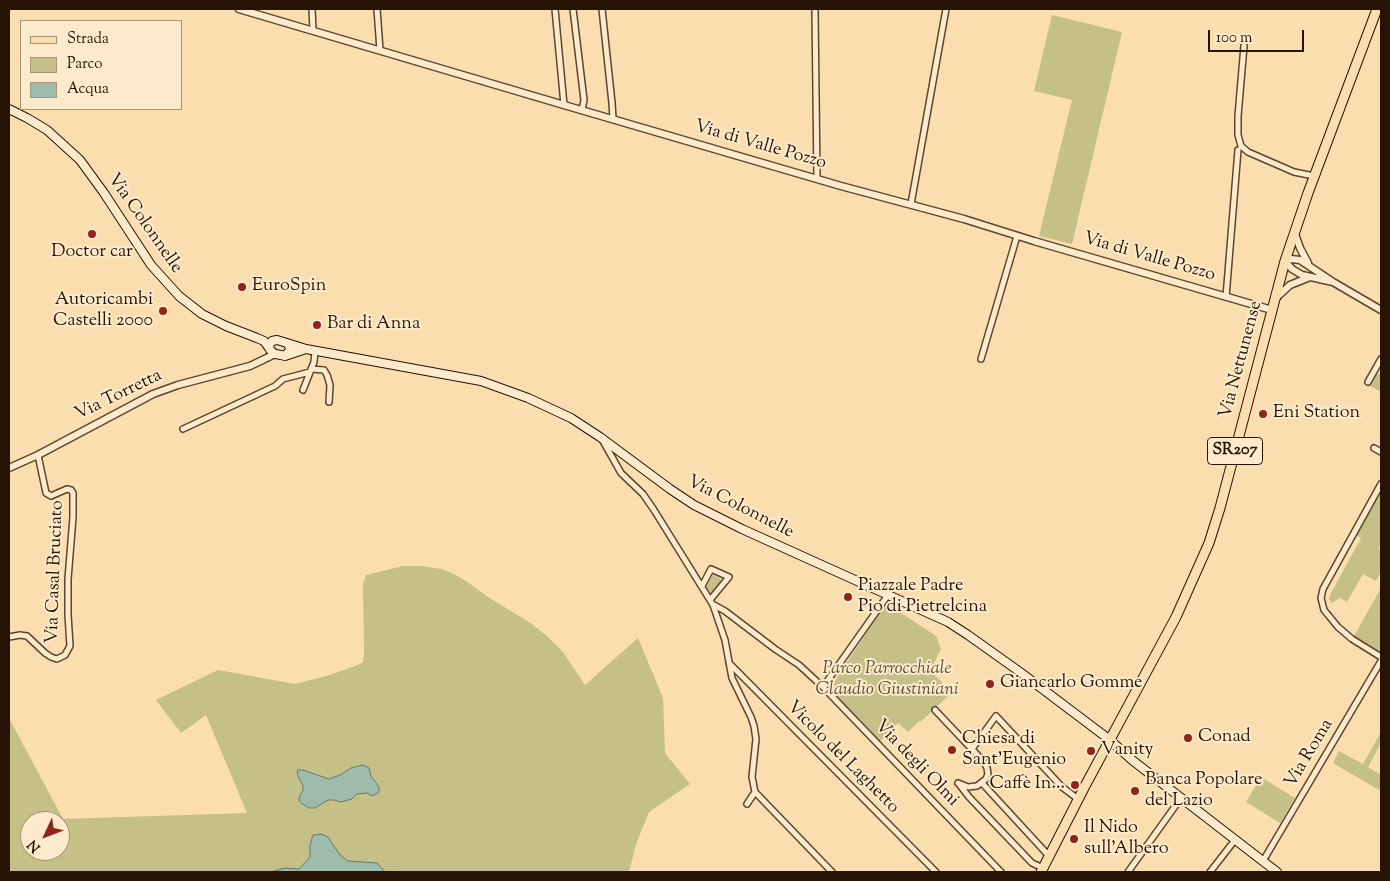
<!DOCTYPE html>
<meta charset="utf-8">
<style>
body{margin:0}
#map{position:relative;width:1390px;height:881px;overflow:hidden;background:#fadeaf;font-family:"Sorts Mill Goudy",serif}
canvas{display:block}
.frame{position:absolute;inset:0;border:10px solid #261304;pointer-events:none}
.legend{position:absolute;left:20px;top:20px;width:162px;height:90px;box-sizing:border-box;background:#fceacb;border:1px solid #a6947b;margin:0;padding:6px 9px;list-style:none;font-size:15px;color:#261304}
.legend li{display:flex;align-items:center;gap:10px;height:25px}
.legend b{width:25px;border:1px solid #a6947b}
.north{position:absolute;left:20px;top:811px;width:50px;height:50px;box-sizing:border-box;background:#fceacb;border:1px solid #a6947b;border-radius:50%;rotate:227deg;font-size:14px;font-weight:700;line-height:20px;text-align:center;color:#261304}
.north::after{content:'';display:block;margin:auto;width:18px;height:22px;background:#8f2418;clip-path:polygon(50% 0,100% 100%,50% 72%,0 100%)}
.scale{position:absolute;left:1208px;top:30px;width:96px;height:22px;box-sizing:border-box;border:2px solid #261304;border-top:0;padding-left:6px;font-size:15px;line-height:18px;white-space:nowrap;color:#261304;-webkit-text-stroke:4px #fceacb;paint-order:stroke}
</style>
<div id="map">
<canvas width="1390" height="881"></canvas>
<div class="frame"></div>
<ul class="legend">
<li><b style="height:6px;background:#fadeaf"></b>Strada</li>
<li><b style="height:14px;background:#c4c087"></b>Parco</li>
<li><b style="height:14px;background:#9ebcac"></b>Acqua</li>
</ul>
<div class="north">N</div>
<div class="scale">100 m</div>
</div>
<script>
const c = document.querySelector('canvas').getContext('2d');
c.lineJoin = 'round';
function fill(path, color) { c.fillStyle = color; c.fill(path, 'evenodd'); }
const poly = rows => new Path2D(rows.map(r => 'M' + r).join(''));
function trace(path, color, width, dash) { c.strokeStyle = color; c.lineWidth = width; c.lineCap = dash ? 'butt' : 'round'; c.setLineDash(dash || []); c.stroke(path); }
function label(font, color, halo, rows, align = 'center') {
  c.font = font + ' "Sorts Mill Goudy",serif'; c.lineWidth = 4; c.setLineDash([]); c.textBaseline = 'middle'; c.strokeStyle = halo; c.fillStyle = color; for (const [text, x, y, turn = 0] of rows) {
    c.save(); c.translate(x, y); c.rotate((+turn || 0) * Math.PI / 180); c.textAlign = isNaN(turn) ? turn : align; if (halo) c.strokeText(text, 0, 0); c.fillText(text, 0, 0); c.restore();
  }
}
fill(poly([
 [1052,15,1122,32,1072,244,1039,236,1072,100,1034,91],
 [1377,373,1381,375,1381,392,1369,385],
 [1381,490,1381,544,1378,549,1381,551,1381,571,1376,581,1363,574,1347,602,1340,598,1332,603,1329,599,1330,595,1361,538,1356,535],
 [403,566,421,566,441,569,454,574,466,581,488,597,532,624,548,637,563,652,585,685,638,638,663,698,665,753,690,784,649,812,636,844,629,872,9,872,9,720,10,720,63,819,247,813,206,715,181,733,156,700,218,670,295,684,330,675,360,664,363,662,364,654,363,584,366,575],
 [30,821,60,821,60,851,30,851],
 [713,575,721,579,722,581,714,592,711,593,706,587],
 [1381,588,1381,652,1380,653,1353,638],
 [884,605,887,608,892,607,936,636,941,649,930,671,943,683,946,688,946,689,950,694,928,715,920,722,919,721,908,732,898,723,880,741,829,690],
 [1381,732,1381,743,1368,767,1381,775,1381,791,1333,763,1339,751,1363,764],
 [1261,777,1295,798,1280,823,1246,802]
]), '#c4c087');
const water = poly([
 [363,765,369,768,371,776,379,787,379,792,376,794,372,796,367,793,357,794,352,799,341,802,334,800,328,800,315,808,309,808,301,803,299,800,300,795,303,791,303,786,298,776,297,771,298,770,303,770,329,779,340,775,351,768,363,765],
 [321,834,328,837,340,855,348,861,377,863,385,872,271,872,284,868,299,869,310,857,310,845,313,835,321,834]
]);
fill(water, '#9ebcac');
trace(water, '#6e7869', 1);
const minor = poly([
 [312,9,313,30],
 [377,9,380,50],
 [555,9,564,105],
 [573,9,584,100,582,110],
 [602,9,612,103,613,119],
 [815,9,817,179],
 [1244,46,1238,116,1238,135,1241,146,1248,152,1294,172,1314,176],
 [911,204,946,9],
 [1226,297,1238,150],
 [981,359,1017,236],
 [311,369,324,370,327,375,330,385,329,402],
 [1368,382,1381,359],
 [303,390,314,362,315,351],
 [183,429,275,386,283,379,310,372],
 [603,441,621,473,643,494,654,510,713,605,725,640,732,678,751,717,754,726,756,739,752,777,755,792,832,872],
 [1374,448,1381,452],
 [1381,484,1323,589,1321,598,1324,610,1338,627,1352,639,1381,657],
 [702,586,711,569,729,577,710,600],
 [714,605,725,611,775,649,799,665,823,687,1001,872],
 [9,637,20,635,27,636,45,653,51,657,57,659,65,655,70,646,68,615,68,579,73,517,73,493,71,490,67,489,51,496,46,493,38,455],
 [729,663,936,872],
 [823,687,888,595],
 [935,710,984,762,987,768,988,774,986,779,977,786,968,787,958,783],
 [972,749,996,716,1062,787,1078,799],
 [982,783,1049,856],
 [959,784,969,797,1032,863,1043,868],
 [747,804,755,792],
 [1263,861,1381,661],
 [1128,872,1181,798],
 [1210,872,1235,840]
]);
const tertiary = poly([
 [239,9,564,105,841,186,964,219,1034,241,1272,310],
 [1295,234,1300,248,1308,263],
 [1333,282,1302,275,1292,269,1285,261,1291,259,1300,260,1333,282,1381,310],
 [1277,297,1290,285,1310,277],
 [9,468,38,455,153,394,178,385,250,366,275,354]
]);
const secondary = poly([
 [9,109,27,118,47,130,80,160,104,193,151,265,179,296,202,314,226,326,257,338,264,341,269,348],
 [287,343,306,349,481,381,528,398,571,418,600,437,670,489,694,505,742,529,948,622,968,635,1020,672,1110,740,1132,760,1277,872],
 [285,356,291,349,287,343,277,340,272,341,269,345,270,350,275,354,281,355,285,356,306,349]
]);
const primary = poly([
 [1041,872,1085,786,1176,617,1209,543,1220,508,1285,261,1308,193,1377,9]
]);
trace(minor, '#5b462f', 8);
trace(tertiary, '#5b462f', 9);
trace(secondary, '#261304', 10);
trace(primary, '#261304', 11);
trace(minor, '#fceacb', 5);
trace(tertiary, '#fceacb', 6);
trace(secondary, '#fceacb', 8);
trace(primary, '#fadeaf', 9);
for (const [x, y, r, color] of [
 [92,234,5,"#8f2418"],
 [242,287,5,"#8f2418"],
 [163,311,5,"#8f2418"],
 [317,325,5,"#8f2418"],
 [1263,414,5,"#8f2418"],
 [848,597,5,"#8f2418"],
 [990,684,5,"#8f2418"],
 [1188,738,5,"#8f2418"],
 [952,750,5,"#8f2418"],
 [1091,751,5,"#8f2418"],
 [1075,785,5,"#8f2418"],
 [1135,791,5,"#8f2418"],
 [1074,839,5,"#8f2418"]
]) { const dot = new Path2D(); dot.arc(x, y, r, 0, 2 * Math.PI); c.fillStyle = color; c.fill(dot); trace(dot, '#fceacb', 2); }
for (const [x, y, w] of [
 [1235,451,55]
]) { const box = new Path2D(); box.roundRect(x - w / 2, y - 13.5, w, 27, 4); c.fillStyle = '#fceacb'; c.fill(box); trace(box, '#261304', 1); }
label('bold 16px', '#261304', null, [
 ["SR207",1235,451]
]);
label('18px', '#261304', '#fceacb', [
 ["Via di Valle Pozzo",760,146,16],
 ["Via Colonnelle",144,224,55],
 ["Via di Valle Pozzo",1149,258,16],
 ["Via Nettunense",1242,360,-75],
 ["Via Torretta",119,396,-26],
 ["Via Colonnelle",740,508,27],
 ["Via Casal Bruciato",56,572,-88],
 ["Via Roma",1310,754,-59],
 ["Vicolo del Laghetto",842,758,45],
 ["Via degli Olmi",916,764,46]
]);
label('18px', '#261304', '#fceacb', [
 ["Doctor car",92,253,"center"],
 ["EuroSpin",252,287],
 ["Autoricambi",153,301,"right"],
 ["Castelli 2000",153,322,"right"],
 ["Bar di Anna",327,325],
 ["Eni Station",1273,414],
 ["Piazzale Padre",858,587],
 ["Pio di Pietrelcina",858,608],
 ["Giancarlo Gomme",1000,684],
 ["Conad",1198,738],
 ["Chiesa di",962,740],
 ["Sant'Eugenio",962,761],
 ["Vanity",1101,751],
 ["Banca Popolare",1145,781],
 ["del Lazio",1145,802],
 ["Caffè In...",1065,785,"right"],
 ["Il Nido",1084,829],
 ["sull'Albero",1084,850]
], 'left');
label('italic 18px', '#5d5032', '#fceacb', [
 ["Parco Parrocchiale",887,670],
 ["Claudio Giustiniani",887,691]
]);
</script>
